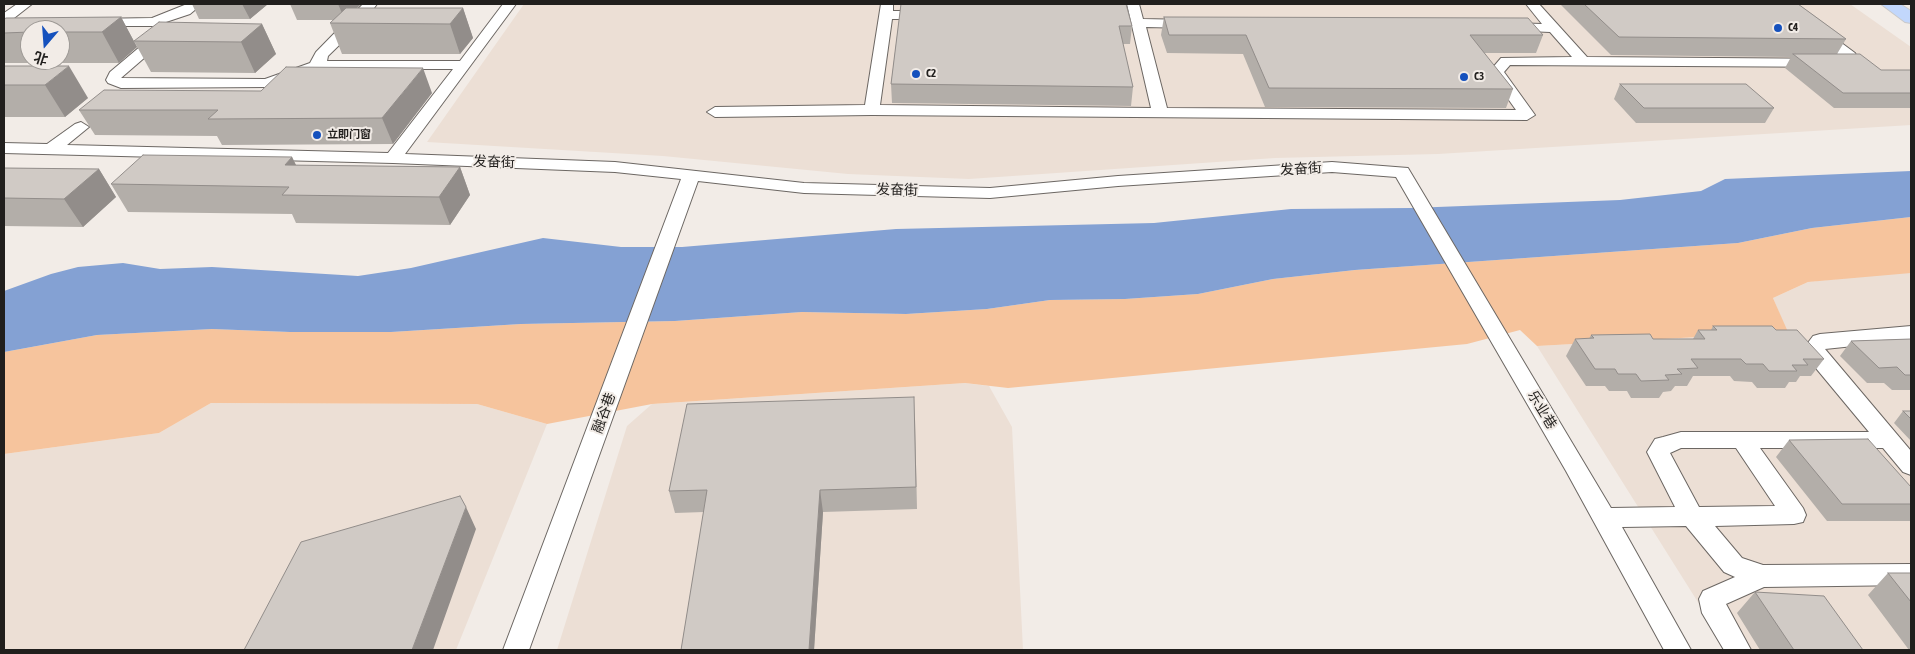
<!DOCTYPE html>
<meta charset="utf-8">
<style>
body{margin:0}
#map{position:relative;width:1915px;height:654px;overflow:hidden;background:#f2ece7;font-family:"Asap Condensed","Noto Sans SC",sans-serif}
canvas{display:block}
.frame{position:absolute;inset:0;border:5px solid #211f1d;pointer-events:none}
.north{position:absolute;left:20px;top:20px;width:50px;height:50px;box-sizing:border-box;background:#f2ece7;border:1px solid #9e9a96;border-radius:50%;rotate:198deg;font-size:14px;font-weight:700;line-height:20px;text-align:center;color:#211f1d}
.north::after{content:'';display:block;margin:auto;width:18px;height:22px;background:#1551bd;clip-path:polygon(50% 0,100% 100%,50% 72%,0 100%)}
</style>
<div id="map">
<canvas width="1915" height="654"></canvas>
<div class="frame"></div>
<div class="north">北</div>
</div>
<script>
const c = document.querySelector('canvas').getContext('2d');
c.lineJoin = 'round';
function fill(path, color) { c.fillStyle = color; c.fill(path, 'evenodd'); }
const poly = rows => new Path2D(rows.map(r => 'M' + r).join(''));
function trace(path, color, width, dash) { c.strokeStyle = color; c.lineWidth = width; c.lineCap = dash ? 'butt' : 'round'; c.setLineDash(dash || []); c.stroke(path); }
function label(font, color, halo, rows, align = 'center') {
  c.font = font + ' "Asap Condensed","Noto Sans SC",sans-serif'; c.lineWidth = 4; c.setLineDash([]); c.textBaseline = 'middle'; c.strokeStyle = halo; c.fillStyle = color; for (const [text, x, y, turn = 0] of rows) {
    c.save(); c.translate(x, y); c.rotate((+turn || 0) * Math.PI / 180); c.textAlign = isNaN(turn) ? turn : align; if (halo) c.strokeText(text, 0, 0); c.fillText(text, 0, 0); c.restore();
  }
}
fill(poly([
 [524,4,1850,4,1911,47,1911,125,1438,154,1275,158,969,179,848,174,663,156,427,142],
 [1902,272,1911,273,1911,650,1728,650,1537,346,1787,332,1773,298,1808,282],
 [965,383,989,386,1012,427,1023,650,557,650,627,426,652,404],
 [211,403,477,404,547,424,456,650,4,650,4,454,159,433]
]), '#ecdfd5');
fill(poly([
 [1911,217,1911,273,1808,282,1773,298,1788,332,1537,346,1520,330,1467,344,1008,388,965,383,652,404,547,424,477,404,211,403,159,433,4,454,4,352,97,335,212,329,290,332,391,332,521,324,675,321,802,312,906,314,987,309,1050,300,1125,299,1198,294,1273,279,1355,270,1738,243,1812,228]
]), '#f6c49d');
fill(poly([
 [1911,171,1911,217,1812,228,1738,243,1355,270,1273,279,1198,294,1125,299,1050,300,987,309,906,314,802,312,675,321,521,324,391,332,290,332,212,329,97,335,4,352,4,291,51,274,78,267,123,263,160,269,212,267,358,276,411,268,543,238,621,247,682,247,896,229,1154,223,1291,209,1411,208,1620,200,1701,191,1725,179]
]), '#84a1d3');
const minor = poly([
 [17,4,32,4,9,22,4,23,4,13,17,4],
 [187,4,202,4,190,14,166,22,174,27,173,33,121,78,265,79,310,63,316,52,363,4,377,4,366,19,328,56,327,61,460,61,503,4,516,4,405,154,615,162,804,183,990,188,1118,176,1332,162,1408,168,1611,508,1675,507,1647,452,1655,439,1663,437,1681,432,1869,432,1810,361,1804,348,1813,336,1820,334,1911,326,1911,340,1825,349,1911,451,1911,475,1903,472,1883,448,1760,448,1803,508,1806,515,1803,522,1794,524,1715,526,1742,558,1763,565,1911,564,1911,585,1764,587,1726,604,1751,650,1724,650,1702,613,1699,599,1703,591,1735,577,1724,572,1686,526,1622,527,1691,650,1664,650,1566,471,1396,177,1332,172,1118,186,990,198,804,193,698,181,529,650,503,650,681,179,615,172,393,163,4,153,4,143,47,144,75,124,81,122,89,127,67,145,388,153,453,69,324,69,267,87,121,88,108,83,106,80,110,72,161,29,152,26,97,26,92,25,90,22,92,19,152,18,187,4],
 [1681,448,1736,448,1775,506,1699,507,1670,453,1681,448],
 [881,4,893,4,893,11,927,11,934,15,927,19,892,19,880,105,1151,108,1127,4,1139,4,1143,19,1189,20,1196,24,1189,28,1146,27,1167,108,1516,110,1489,72,1501,58,1572,57,1550,32,1505,30,1503,27,1510,23,1542,24,1526,4,1539,4,1587,57,1844,59,1774,4,1789,4,1855,53,1860,63,1853,67,1510,65,1504,72,1535,115,1527,120,872,115,715,117,707,112,715,107,865,105,881,4]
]);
const major = poly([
 [1881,4,1900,4,1911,11,1911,23,1905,22,1881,4]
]);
trace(minor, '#6c6763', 2);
trace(major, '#cac9c9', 2);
fill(minor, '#fff');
fill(major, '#c2d7fc');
fill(poly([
 [192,4,268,4,250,19,199,19],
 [290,4,361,4,357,8,463,8,473,38,460,54,342,54,330,23,334,20,297,20],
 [901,4,1132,26,1130,44,1123,44,1133,87,1131,106,892,103,891,84],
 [1560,4,1798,4,1846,39,1837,54,1881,70,1911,70,1911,108,1834,108,1785,68,1791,57,1611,55],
 [121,17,137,47,119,63,4,63,4,19],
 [30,30,60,30,60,60,30,60],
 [1164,17,1543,35,1536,53,1484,53,1513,89,1506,108,1265,107,1243,54,1167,53,1161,35],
 [262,24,276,54,255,73,151,72,134,41],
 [4,66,88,98,65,117,4,117],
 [1620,84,1774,108,1765,123,1636,123,1614,99],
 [432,93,393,144,222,145,217,136,95,135,79,110],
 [292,157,296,165,460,167,470,195,450,225,296,223,292,214,128,212,111,184],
 [4,168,99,169,116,197,83,227,4,226],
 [1713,326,1776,330,1824,359,1811,376,1800,376,1796,382,1789,382,1785,388,1757,388,1752,382,1734,381,1730,376,1693,376,1687,386,1675,386,1671,391,1663,392,1659,398,1631,398,1627,391,1609,391,1605,386,1586,386,1566,356,1575,339,1589,339,1591,335,1653,339,1693,339,1698,330,1711,330],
 [1911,339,1911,390,1892,390,1884,383,1867,383,1840,356,1851,341],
 [1903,411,1911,411,1911,441,1894,423],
 [915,419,917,509,823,512,814,650,681,650,704,512,675,513,669,491],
 [1789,440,1911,487,1911,519,1910,521,1827,521,1776,457],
 [1888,573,1911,573,1911,650,1909,650,1868,595],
 [1755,592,1863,650,1760,650,1737,613]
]), '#b3aea9');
fill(poly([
 [242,4,268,4,250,19],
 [338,4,361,4,345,20],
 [463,8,473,38,460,54,450,24],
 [121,17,137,47,119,63,102,32],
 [262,24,276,54,255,73,241,42],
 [69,66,88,98,65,117,45,85],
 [423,68,432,93,393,144,382,118],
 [292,157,305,184,285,165],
 [460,167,470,195,450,225,439,197],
 [99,169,116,197,83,227,64,199],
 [820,490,823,512,814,650,809,650],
 [466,507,476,529,433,650,412,650]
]), '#928d8a');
const building = poly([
 [901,4,1126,4,1132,26,1119,26,1133,87,891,84,901,4],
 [1584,4,1798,4,1846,39,1619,37,1584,4],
 [346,8,463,8,450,24,330,23,346,8],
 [121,17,102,32,60,32,60,30,30,30,30,32,4,33,4,19,6,18,121,17],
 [1164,17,1528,18,1543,35,1470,35,1513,89,1269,88,1246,35,1169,35,1164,17],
 [159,22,262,24,241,42,134,41,159,22],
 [1793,54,1860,54,1881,70,1911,70,1911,93,1843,93,1793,54],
 [4,66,69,66,45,85,4,85,4,66],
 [286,67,423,68,382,118,208,119,218,110,79,110,104,90,261,91,286,67],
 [1620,84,1746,84,1774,108,1644,108,1620,84],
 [143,155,292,157,285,165,460,167,439,197,282,195,289,187,111,184,143,155],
 [4,168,99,169,64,199,4,198,4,168],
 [1713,326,1772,326,1776,330,1797,330,1824,359,1803,359,1808,365,1792,365,1797,371,1769,371,1763,364,1746,364,1741,359,1691,359,1698,368,1677,369,1682,374,1665,375,1669,380,1641,381,1636,374,1618,374,1615,369,1595,369,1575,339,1594,338,1591,335,1650,334,1653,339,1705,339,1698,330,1717,330,1713,326],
 [1911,339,1911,375,1905,375,1897,367,1879,368,1851,341,1911,339],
 [914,397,916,487,820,490,809,650,681,650,707,490,669,491,687,404,914,397],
 [1903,411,1911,411,1911,419,1903,411],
 [1868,439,1911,487,1911,504,1842,504,1789,440,1868,439],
 [460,496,466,507,412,650,244,650,301,542,460,496],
 [1888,573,1911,573,1911,602,1888,573],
 [1755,592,1824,596,1863,650,1794,650,1755,592]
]);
fill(building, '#d0cac5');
trace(building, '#928d8a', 1);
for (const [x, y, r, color] of [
 [1778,28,5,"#1551bd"],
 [916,74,5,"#1551bd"],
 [1464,77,5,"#1551bd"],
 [317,135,5,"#1551bd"]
]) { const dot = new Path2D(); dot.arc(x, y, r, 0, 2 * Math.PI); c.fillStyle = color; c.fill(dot); trace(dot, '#f2ece7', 2); }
label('bold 11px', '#211f1d', '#f2ece7', [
 ["C4",1788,28],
 ["C2",926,74],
 ["C3",1474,77],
 ["立即门窗",327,135]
], 'left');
label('14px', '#211f1d', '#f2ece7', [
 ["发奋街",494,162,2],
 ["发奋街",1301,169,-4],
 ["发奋街",897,190,1],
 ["乐业巷",1542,410,59],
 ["融谷巷",604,413,-70]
]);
</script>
